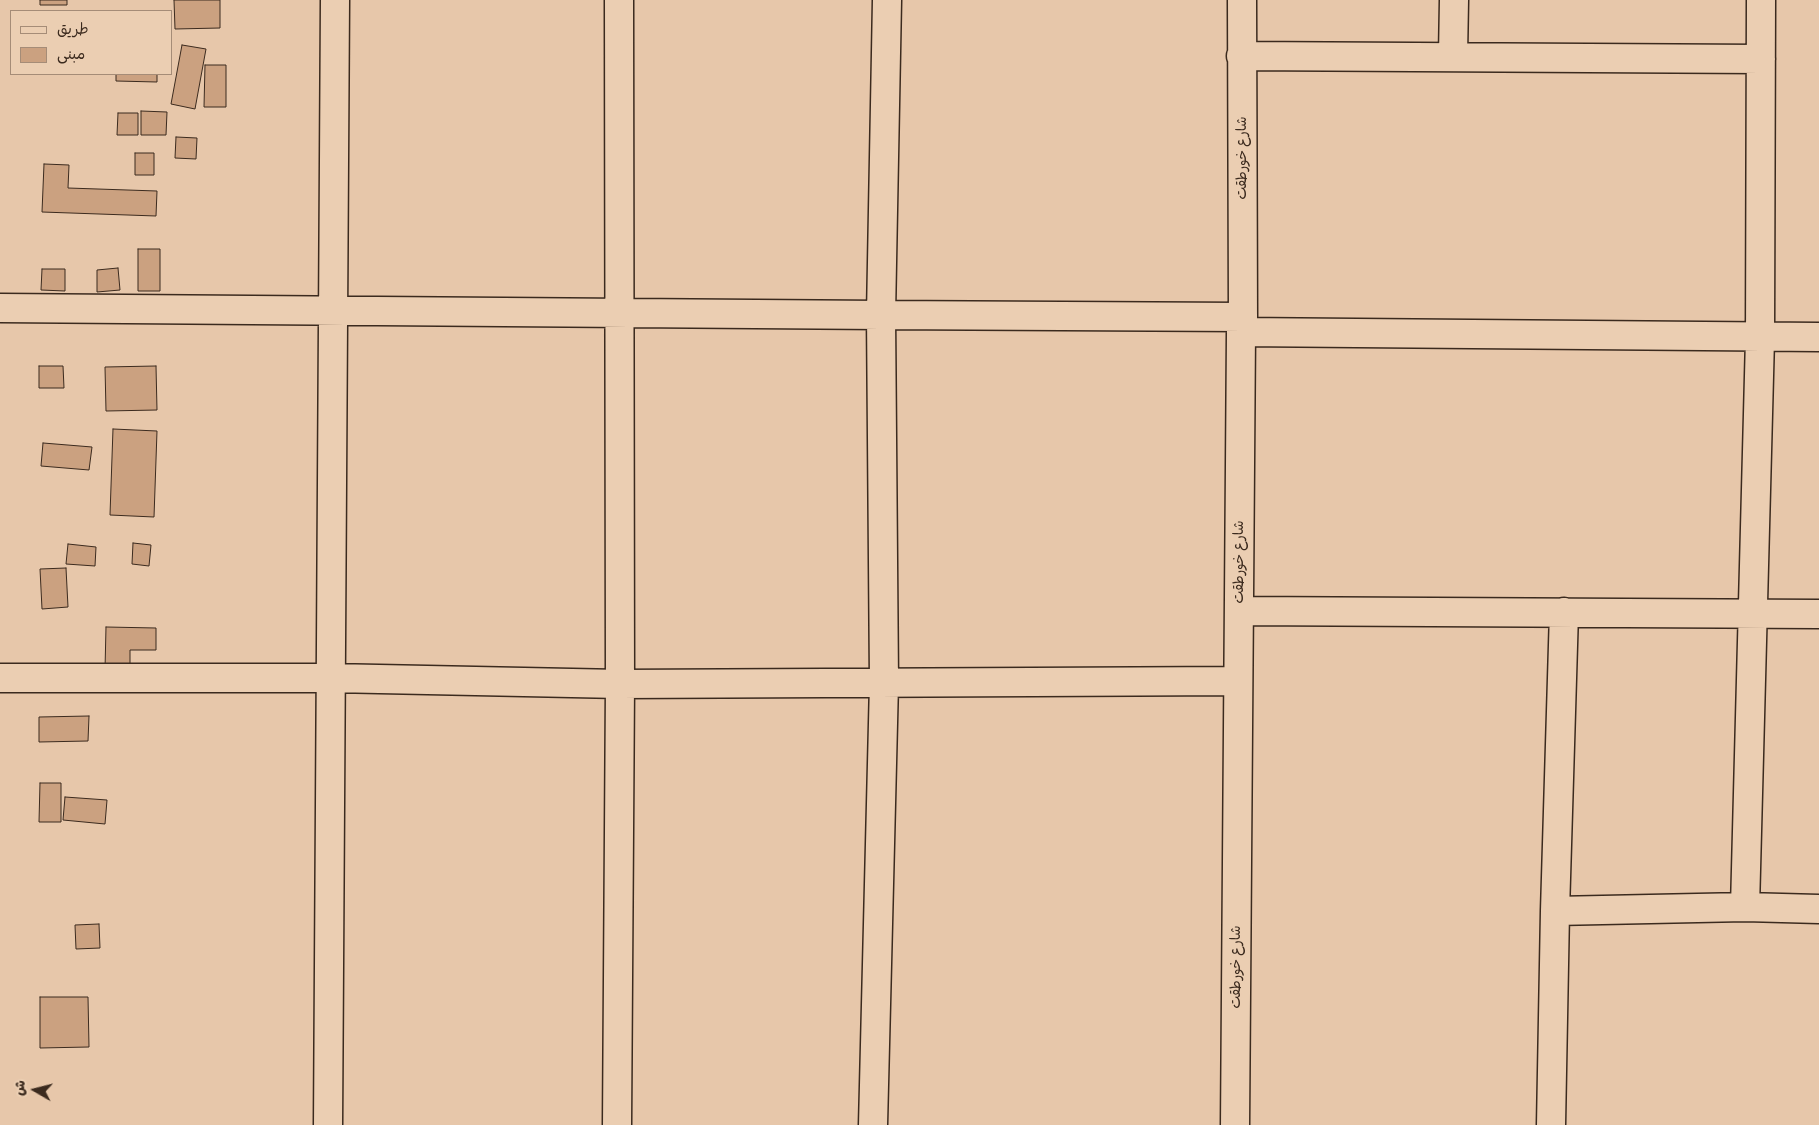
<!DOCTYPE html>
<meta charset="utf-8">
<style>
body{margin:0}
#map{position:relative;width:1819px;height:1125px;overflow:hidden;background:#e7c7aa;font-family:Pangolin,"Playpen Sans Arabic",sans-serif}
canvas{display:block}
.legend{position:absolute;left:10px;top:10px;width:162px;height:65px;box-sizing:border-box;background:#ebceb2;border:1px solid #a58c77;margin:0;padding:6px 9px;list-style:none;font-size:15px;color:#3b2a1e}
.legend li{display:flex;align-items:center;gap:10px;height:25px}
.legend b{width:25px;border:1px solid #a58c77}
.north{position:absolute;left:10px;top:1065px;width:50px;height:50px;-webkit-text-stroke:4px #ebceb2;paint-order:stroke;rotate:278deg;font-size:14px;font-weight:700;line-height:20px;text-align:center;color:#3b2a1e}
.north::after{content:'';display:block;margin:auto;width:18px;height:22px;background:#3b2a1e;clip-path:polygon(50% 0,100% 100%,50% 72%,0 100%)}
</style>
<div id="map">
<canvas width="1819" height="1125"></canvas>
<ul class="legend">
<li><b style="height:6px;background:#ebceb2"></b>طريق</li>
<li><b style="height:14px;background:#cba180"></b>مبنى</li>
</ul>
<div class="north">ش</div>
</div>
<script>
const c = document.querySelector('canvas').getContext('2d');
c.lineJoin = 'round';
function fill(path, color) { c.fillStyle = color; c.fill(path, 'evenodd'); }
const poly = rows => new Path2D(rows.map(r => 'M' + r).join(''));
function trace(path, color, width, dash) { c.strokeStyle = color; c.lineWidth = width; c.lineCap = dash ? 'butt' : 'round'; c.setLineDash(dash || []); c.stroke(path); }
function label(font, color, halo, rows, align = 'center') {
  c.font = font + ' Pangolin,"Playpen Sans Arabic",sans-serif'; c.lineWidth = 4; c.setLineDash([]); c.textBaseline = 'middle'; c.strokeStyle = halo; c.fillStyle = color; for (const [text, x, y, turn = 0] of rows) {
    c.save(); c.translate(x, y); c.rotate((+turn || 0) * Math.PI / 180); c.textAlign = isNaN(turn) ? turn : align; if (halo) c.strokeText(text, 0, 0); c.fillText(text, 0, 0); c.restore();
  }
}
const building = poly([
 [40,0,67,0,67,5,40,5,40,0],
 [174,0,220,0,220,28,175,29,174,0],
 [182,45,206,49,195,109,171,104,182,45],
 [205,65,226,65,226,107,204,107,205,65],
 [116,74,157,74,157,82,116,81,116,74],
 [141,111,167,112,166,135,141,135,141,111],
 [118,113,138,113,138,135,117,135,118,113],
 [176,137,197,138,196,159,175,158,176,137],
 [135,153,154,153,154,175,135,175,135,153],
 [44,164,69,165,68,188,157,191,156,216,42,212,44,164],
 [138,249,160,249,160,291,138,291,138,249],
 [118,268,120,290,97,292,97,270,118,268],
 [42,269,65,269,65,291,41,290,42,269],
 [39,366,63,366,64,388,39,388,39,366],
 [156,366,157,410,106,411,105,367,156,366],
 [113,429,157,431,154,517,110,515,113,429],
 [43,443,92,447,89,470,41,466,43,443],
 [133,543,151,545,149,566,132,564,133,543],
 [68,544,96,547,95,566,66,564,68,544],
 [66,568,68,607,42,609,40,569,66,568],
 [106,627,156,628,156,650,130,650,130,670,105,670,106,627],
 [89,716,88,741,39,742,39,717,89,716],
 [40,783,61,783,61,822,39,822,40,783],
 [65,797,107,800,105,824,63,820,65,797],
 [99,924,100,948,76,949,75,925,99,924],
 [40,997,88,997,89,1047,40,1048,40,997]
]);
fill(building, '#cba180');
trace(building, '#3b2a1e', 1);
const minor = poly([
 [1241,56,1761,59],
 [1453,56,1454,0],
 [0,308,881,315,1243,317],
 [1241,332,1819,337],
 [1239,611,1819,614],
 [0,678,331,678,620,684,1238,681],
 [1745,907,1760,338,1761,0],
 [1555,911,1745,907,1819,909],
 [328,1125,335,0],
 [617,1125,620,684,619,0],
 [873,1125,884,683,881,315,887,0],
 [1235,1125,1241,332,1243,317,1242,0],
 [1551,1125,1555,911,1564,612]
]);
trace(minor, '#3b2a1e', 31);
trace(minor, '#ebceb2', 28);
label('14px', '#3b2a1e', '#ebceb2', [
 ["شارع خورطقت",1242,158,-90],
 ["شارع خورطقت",1239,562,-90],
 ["شارع خورطقت",1236,967,-90]
]);
</script>
